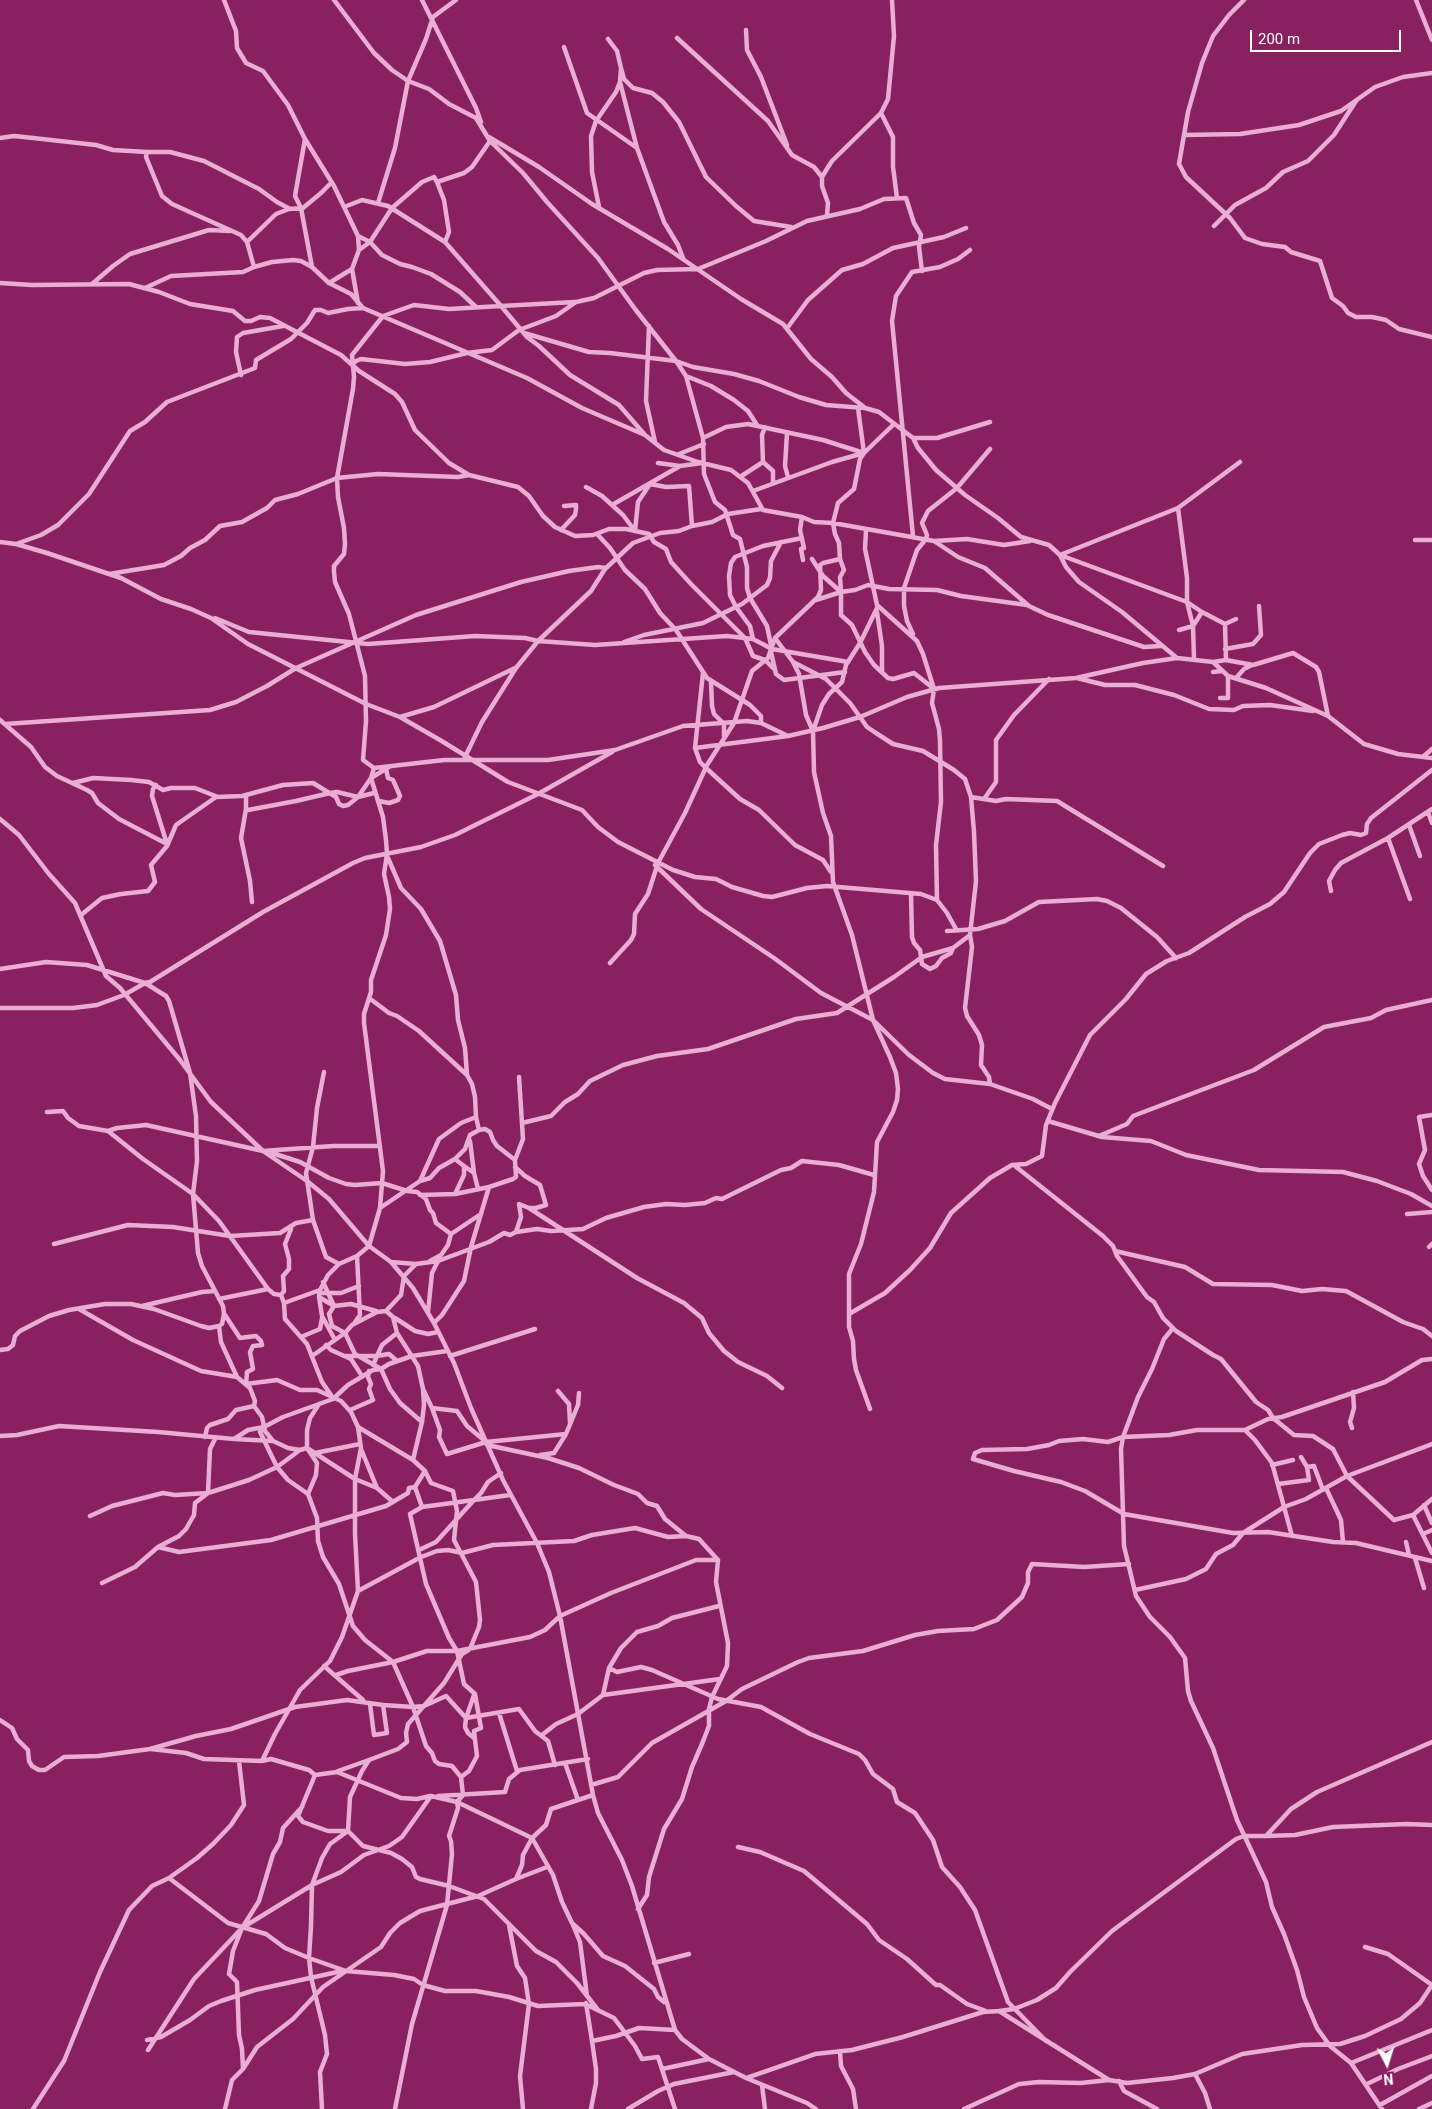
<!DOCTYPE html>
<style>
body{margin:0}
#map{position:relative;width:1432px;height:2109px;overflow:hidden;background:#892161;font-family:Roboto,sans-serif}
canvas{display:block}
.north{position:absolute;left:1362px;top:2039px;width:50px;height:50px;-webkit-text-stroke:4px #892161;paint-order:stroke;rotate:175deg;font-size:14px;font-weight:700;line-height:20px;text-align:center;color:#fff}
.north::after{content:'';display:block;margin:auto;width:18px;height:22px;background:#fff;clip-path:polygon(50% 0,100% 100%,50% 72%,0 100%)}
.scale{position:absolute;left:1250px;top:30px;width:151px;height:22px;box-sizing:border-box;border:2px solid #fff;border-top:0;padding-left:6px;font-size:15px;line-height:18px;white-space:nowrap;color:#fff;-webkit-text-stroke:4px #892161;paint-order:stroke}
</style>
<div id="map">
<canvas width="1432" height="2109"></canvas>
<div class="north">N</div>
<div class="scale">200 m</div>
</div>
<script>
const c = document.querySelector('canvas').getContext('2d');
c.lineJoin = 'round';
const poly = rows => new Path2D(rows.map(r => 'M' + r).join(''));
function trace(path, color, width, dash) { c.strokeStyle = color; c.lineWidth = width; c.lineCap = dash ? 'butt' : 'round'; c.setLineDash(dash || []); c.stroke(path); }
trace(poly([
 [224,0,236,31,237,48,246,63,263,71,288,105,305,139,334,186,358,236,359,250],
 [334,0,374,53,392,70,408,81,429,89,449,104,476,118,490,141,523,173,547,202,598,258,635,309,676,361,693,367,734,374,759,381,799,397,826,405,865,408,879,412,913,438,918,448,936,470,965,495,998,518,1021,537,1049,545,1060,555,1066,567,1079,582,1122,612,1177,658],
 [422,0,476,108,481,122],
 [1244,0,1229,15,1213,36,1202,63,1188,112,1179,164,1186,177,1230,218,1245,238,1262,244,1285,247,1291,252,1320,261,1332,298,1343,306,1348,313,1356,317,1372,317,1386,320,1399,329,1432,337],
 [1416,0,1432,40],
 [746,30,747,50,761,77,787,145],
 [677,38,768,121,792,155,814,167,822,177],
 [564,47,587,113,637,148,664,222,678,245,683,258],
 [621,68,624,79,633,88,652,93,663,102,679,122,706,177,736,206,754,221,791,227],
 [620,82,637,148],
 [881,113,893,137,893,167,897,198],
 [1184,135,1240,134,1299,125,1341,111,1375,87,1403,77,1432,73],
 [489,137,539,167,592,204,668,249,741,299,783,324,811,359,832,377,846,393,864,407],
 [0,138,14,136,33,138,96,145,113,150,147,152,146,157,162,196,172,204,241,235,247,242,254,267,272,262,293,260,301,261,312,267,329,283,351,294,363,308,527,378,582,408,645,435,664,450,698,462,731,470,748,483,763,510,802,517,814,522,833,523,934,541,967,539,1004,545,1030,541],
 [305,139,295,196,301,208,312,267],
 [147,152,170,152,204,161,259,189,277,202,290,209],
 [437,182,444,200,449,232,445,242],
 [378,203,395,148,408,81,426,39,433,17,456,0],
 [344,207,362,200,388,206,445,242,501,306,575,302],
 [599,207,592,172,591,136,596,121,616,92,620,82,621,68,617,51,608,39],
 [827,215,828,203,822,186,822,177,825,172,832,161,881,113,888,99,894,36,892,0],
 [1214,226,1235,205,1266,188,1283,172,1308,161,1334,135,1356,101],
 [358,236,370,242,382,255,400,264,412,267,431,274,460,292,476,307],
 [247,242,276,214,289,209,303,208,321,193,331,183],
 [0,283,32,285,129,284,159,292,190,304,233,311,245,321,251,321,260,317,270,318,341,355,359,371,395,394,402,402,415,430,449,463,469,475,518,487,529,496,543,516,555,527,575,536,593,535,609,529,626,529,649,534,654,542,666,549,671,562,691,584,745,638,753,656,765,660,773,668],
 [329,283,352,269],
 [92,284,113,266,130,254,209,230,230,231],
 [145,288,171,276,243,272,254,267],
 [358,303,352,269,359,250,370,242,392,208,422,182,434,177,437,182,464,173,472,167,490,141],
 [649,326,646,401,655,442],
 [788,327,808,300,842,270,863,264,893,248,944,237,966,228],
 [524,333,589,352,610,353,676,361,686,376,703,438,704,474,715,502,725,510,733,535,740,539,747,567,747,588,750,598,767,626,771,645],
 [353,364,356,361,361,359,405,364,430,362,467,353,492,350,519,330,556,316,576,302,594,298,644,273,657,270,698,269,766,241,807,221,860,209,884,199,906,198,914,223,921,235,919,247,922,271],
 [241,375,236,352,237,337,243,333,283,326],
 [686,376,711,386,734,400,748,411,757,425],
 [765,427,762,435,763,462,773,471,773,483],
 [787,433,785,466,788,477],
 [645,435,619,405,570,375,539,346,527,337,501,306,449,309,414,305,383,316,352,355,354,377,353,389,337,478,338,497,344,528,345,544,344,554,334,566,334,572,335,582,349,614,365,676,366,721,363,760,374,768,444,760,548,760,615,750,683,726,747,721,761,723,788,736],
 [703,438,726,427,748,424,823,440,864,453],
 [913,438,937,438,990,422],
 [679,454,704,444],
 [658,463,680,466,702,463],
 [740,477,763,462],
 [586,487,602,496,623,515,635,531],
 [753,491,832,462,864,453,858,408],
 [612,505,680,466],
 [1178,508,1187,578,1187,602,1193,626,1194,659],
 [802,517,800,530,804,548,801,549,803,560],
 [561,530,575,515,576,509,576,505,564,506],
 [866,530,865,549,877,605,917,641,923,654,934,689,932,703,939,729,940,741,941,802,936,845,937,900,947,913,956,929],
 [635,531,638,502,650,484,666,487,689,486,692,526],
 [597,534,610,548,625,570,645,589,660,613,676,630,707,678,750,705,761,716,761,723],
 [913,536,892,321,896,296,912,272,940,267,958,259,970,250],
 [802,538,763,546,735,557,731,563,729,576,730,595,736,607,750,626,753,639,772,649,848,662],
 [1415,540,1432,540],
 [934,541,958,557,985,568,1029,606,1048,615,1144,647,1161,646],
 [0,542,16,544,47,553,121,578,161,599,191,609,211,618,248,644,366,704,400,717,440,740,508,782,582,810,598,827,618,842,673,870,695,877,716,879,732,887,763,896,772,897,807,888,827,886,921,894,937,900],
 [16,544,41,535,58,525,89,494,130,431,145,422,167,402,255,368,256,360,291,339,307,323,315,310,321,310,328,313,348,309,363,308],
 [1060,555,1178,508,1240,462],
 [1060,555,1187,602,1202,612],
 [812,559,823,576,841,592,841,615,852,625,865,652,874,665,888,678,893,679,914,673,933,688],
 [109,574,164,565,181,556,190,548,205,540,220,526,242,522,267,508,275,500,298,494,337,478,378,474,458,477,469,475],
 [841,592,855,590,868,585,889,589,937,590,961,596,1027,605],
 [816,600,841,592,840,577,844,570,840,559],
 [877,612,882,646,882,672],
 [215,618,249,632,368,644,475,636,525,638,538,641,595,645,727,636,753,639],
 [1179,630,1193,626,1202,612,1225,624],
 [913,634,907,621,904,606,904,588,917,550,926,539,927,535,922,523,928,511,957,488,990,449],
 [775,638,793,662,799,674,806,715,813,731,822,705,829,694,842,682,846,665,860,643,878,606],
 [624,642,644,635,703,623,742,604,767,585,770,578,771,561,781,542],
 [1225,649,1253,644,1261,635,1259,606],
 [771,652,776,674,784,680,845,672],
 [1226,660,1225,624,1236,619],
 [1213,662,1226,660,1253,665,1293,653,1316,667,1319,672,1328,716],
 [1213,672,1222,671],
 [703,673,695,748,788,736,823,728,860,717,907,697,939,688,1076,678,1143,663,1177,658,1213,662,1228,676,1266,688,1328,716,1364,744,1398,754,1432,758],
 [1077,678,1105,685,1135,685,1174,695,1209,709,1234,710,1243,706,1270,705,1313,711],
 [1236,678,1244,669,1252,665],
 [711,682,712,706,714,714,724,724,724,736],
 [1220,698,1228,698,1228,676],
 [400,717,434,707,515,668],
 [0,720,31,747,45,767,57,776,87,790,92,793,98,803,119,819,167,844],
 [5,724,210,710,236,702,267,686,296,668,416,615,521,582,569,571,598,567,606,568],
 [813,731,814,772,823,813,831,836,833,882,852,935,873,1020,890,1057,896,1073,898,1089,897,1100,893,1112,877,1142,874,1192,861,1244,849,1274,849,1327,853,1341,854,1359,856,1370,870,1409],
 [695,748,700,762,706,768,740,799,759,810,795,845,823,860,831,872],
 [1424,756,1432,749],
 [465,757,482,722,516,668,538,641,591,591,605,569,633,543,660,533,679,531,692,526,712,522,728,514,761,509],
 [73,783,93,778,131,780,149,782,163,790,171,788,195,788,218,797],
 [156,785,153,789,152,796,167,844],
 [246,795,246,809,248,810,296,801,330,793,337,792,358,797,371,778,389,767],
 [971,797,996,801,1006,799,1057,801,1163,866],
 [984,799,996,782,996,740,1014,715,1049,679],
 [379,801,389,803,398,800,400,796,393,780,388,778,386,769],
 [246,809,241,838,250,881,252,902],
 [1428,812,1432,823],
 [0,819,19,835,49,874,75,903,106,976,120,988,180,1060,211,1102,263,1151,307,1181,329,1199,369,1246,391,1262,413,1288,434,1323,454,1363,471,1408,503,1480,537,1543,549,1572,560,1616,593,1795,598,1813,622,1860,632,1886,675,2030,682,2039,709,2059,746,2078,807,2103,816,2109],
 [1409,825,1420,856],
 [388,858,401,888,421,909,440,941,456,995,458,1020,465,1048,467,1075],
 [655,865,701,909,774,958,821,993,873,1020,909,1055,933,1073,945,1079,990,1084,989,1077,981,1065,982,1045,979,1035,967,1016,965,1008,972,947,970,935],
 [1331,891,1329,881,1335,870,1341,863,1388,838],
 [911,894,912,937,914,943,920,950,922,964,930,969,936,966,942,958,951,953,953,948],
 [1410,899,1388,838,1432,809],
 [81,915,102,898,121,894,148,891,155,882,151,865,167,846,176,825,216,797,242,796,283,785,313,783,336,797,339,804,343,806,348,805,358,797,374,793],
 [947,931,978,929,1005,921,1039,902,1097,899,1107,901,1121,908,1157,937,1176,958],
 [610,963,631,940,634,934,635,914,648,894,658,863,685,813,707,765,734,723,752,671,768,658,775,638,818,597,821,590,820,565,823,563,840,559,839,543,835,534,833,523,838,503,854,489,860,459,864,453,894,424],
 [0,969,46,962,87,965,145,983,166,996,169,1001,190,1073,196,1116,197,1161,193,1194,198,1253,202,1266,223,1306,224,1314,222,1324,219,1326,221,1342,237,1377],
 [369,998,389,1013,397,1016,419,1031,467,1075,472,1084,475,1097,476,1117,479,1130,485,1129,490,1132,493,1140,497,1146,515,1160,516,1177,513,1179,489,1187,455,1194,420,1195],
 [0,1008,73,1008,97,1005,124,995,145,983,150,982,263,912,353,863,365,858,421,847,455,835,538,794,612,752],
 [990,1084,1033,1099,1052,1109],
 [47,1112,63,1111,68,1118,79,1126,108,1131,143,1159,193,1194,219,1221,268,1289,274,1294,281,1295,284,1303,320,1290],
 [1432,1115,1419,1117,1425,1150,1419,1164,1423,1176,1432,1190],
 [1048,1121,1102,1137,1151,1141,1186,1155,1259,1170,1343,1172,1377,1181,1411,1194,1432,1206],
 [522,1123,551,1116,565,1102,578,1094,590,1081,623,1065,657,1056,708,1049,796,1019,837,1013,894,977,922,957,953,948,970,935,976,881,974,832,971,797,965,779,954,770,923,751,893,744,879,735,867,727,850,703,826,679,793,662],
 [108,1131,117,1128,146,1125,263,1151,333,1146,380,1146],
 [1099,1136,1127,1124,1133,1116,1254,1070,1324,1027,1371,1018,1386,1010,1432,1000],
 [470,1141,474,1173],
 [269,1152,300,1162,329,1178,346,1184,355,1185,382,1183,407,1191,417,1192,426,1199,430,1210,433,1213,436,1223,451,1234],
 [455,1159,464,1166,464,1175,455,1194],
 [515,1160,523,1139,519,1077],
 [464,1166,474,1173,478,1189],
 [1015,1166,1103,1236,1113,1246,1117,1256,1147,1297,1154,1302,1163,1318,1176,1331,1213,1355,1221,1359,1256,1402,1268,1410,1273,1418,1294,1435,1313,1436,1333,1449,1347,1476,1394,1520,1413,1515],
 [420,1181,430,1178,439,1168,455,1159,465,1149,470,1135,479,1130],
 [380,1208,420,1181,439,1139,461,1123,476,1117],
 [529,1208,637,1278,684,1303,702,1318,709,1333,724,1351,738,1362,767,1376,782,1388],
 [1407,1214,1432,1212],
 [313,1220,306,1173,313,1147,317,1108,324,1072],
 [516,1232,537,1229,551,1231,583,1229,606,1218,644,1207,666,1204,685,1205,705,1203,716,1198,722,1199,781,1170,791,1168,802,1161,839,1165,874,1175],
 [54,1244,128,1225,173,1227,230,1236,280,1233,296,1223,313,1220,326,1257,339,1264],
 [1429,1247,1432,1244],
 [1115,1251,1185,1267,1213,1284,1272,1285,1302,1291,1322,1289,1346,1291,1403,1322,1423,1329,1432,1336],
 [430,1261,441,1255,448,1245,451,1234,481,1214],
 [391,1262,416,1264,438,1261,489,1242,504,1233,510,1235,516,1232,521,1217,519,1204,529,1208,536,1208,546,1205,540,1185,525,1176,515,1167],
 [323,1282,334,1306,329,1314,332,1326,345,1333,355,1354,381,1369,390,1389,400,1403,422,1422],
 [319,1293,341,1293,359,1286],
 [281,1295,284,1291,283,1276,289,1269,289,1259,285,1244,291,1229],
 [319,1297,334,1306,351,1304,376,1311],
 [219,1299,268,1289],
 [284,1303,285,1319,307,1344,322,1382,331,1395],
 [142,1306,202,1292,215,1291],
 [79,1309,133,1340,201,1371,237,1377,250,1388,255,1401,254,1406,262,1417,265,1431,273,1441,288,1448,300,1450,307,1448,355,1479,377,1488],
 [386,1311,393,1317,397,1333,418,1366,423,1389,432,1408,440,1430,439,1437,447,1454,486,1442,566,1434],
 [428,1312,432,1273,438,1261],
 [849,1314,885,1293,910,1270,930,1248,951,1213,990,1178,1012,1165,1026,1164,1042,1156,1046,1125,1055,1103,1090,1035,1126,999,1146,974,1167,961,1189,953,1245,917,1270,904,1284,892,1310,853,1319,844,1342,835,1350,833,1361,835,1366,833,1367,824,1371,818,1432,770],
 [225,1315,240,1338,256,1336,261,1341,262,1345,253,1346,250,1352,253,1369,247,1372,246,1384],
 [395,1318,415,1331,428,1334,438,1332],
 [355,1322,360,1315,357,1256],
 [434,1323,442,1315,464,1281,471,1247,489,1187],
 [1173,1328,1164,1339,1152,1369,1138,1397,1123,1437,1121,1449,1124,1546,1136,1596,1150,1617,1170,1637,1185,1658,1188,1691,1191,1701,1213,1748,1237,1820,1266,1882,1272,1907,1284,1934,1297,1970,1304,1997,1317,2028,1330,2046,1351,2063,1382,2109],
 [301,1337,320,1329,322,1318],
 [335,1340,322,1316,319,1297,320,1290,328,1275,339,1264,357,1256,369,1246,380,1208,383,1171,364,1023,364,1014,371,992,371,980,386,935,390,909,389,897,384,874,387,854,386,840,383,817,371,778,374,768],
 [326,1345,331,1350,351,1359,362,1376],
 [0,1350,8,1349,13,1345,15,1336,20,1331,49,1316,69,1310,105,1304,131,1304,154,1309,201,1326,209,1328,219,1326],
 [312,1356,345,1333,352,1325,377,1312,386,1311,401,1295,404,1276,416,1264],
 [344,1356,377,1356,389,1354,397,1361],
 [450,1356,535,1329],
 [1432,1359,1422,1360,1385,1382,1282,1417,1268,1419,1245,1430,1197,1430,1169,1435,1123,1437,1108,1442,1083,1439,1059,1441,1049,1445,1027,1449,982,1450,975,1453,973,1459,1014,1471,1061,1482,1085,1491,1124,1514,1233,1533,1268,1532,1333,1542,1356,1543,1432,1561],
 [373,1365,382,1345,397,1333],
 [246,1384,277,1380,300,1390,317,1390,341,1401,351,1412,358,1427,361,1448,355,1479,355,1534,358,1591,342,1637,330,1661,300,1690,275,1734,262,1761],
 [423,1389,424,1405,422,1422,413,1460,425,1471,431,1483,453,1491,457,1511,454,1540,476,1582,480,1620,479,1627,470,1649,462,1654,444,1683,408,1724,406,1733,407,1742,398,1749,369,1760,362,1771,350,1797,348,1831,363,1846,391,1853,402,1859,412,1867,416,1877,420,1879,449,1886,484,1899,536,1951,556,1962,577,1983,598,2010],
 [558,1391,569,1404,570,1423],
 [319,1404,310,1418,307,1430,307,1448,317,1463,316,1475,308,1494,317,1518,318,1541,323,1557,339,1584,353,1626,365,1640,393,1662,413,1707,426,1746,432,1753,435,1761,439,1764,452,1766,461,1777],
 [432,1408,457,1411,467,1426,485,1441],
 [350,1410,373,1400,369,1389,371,1384,368,1377,369,1371],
 [264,1427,260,1432,277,1467,288,1480,308,1494],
 [358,1427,413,1460],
 [1352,1428,1350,1422,1354,1408,1353,1392],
 [1245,1430,1255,1440,1272,1463,1292,1536],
 [0,1436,17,1435,59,1426,158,1432,234,1439,248,1430,264,1427,283,1417,333,1399,348,1385,373,1370,381,1369,389,1364,412,1356,447,1351],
 [205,1437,207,1428,210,1425,228,1419,236,1410,254,1406],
 [234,1439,273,1441],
 [487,1445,548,1458,579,1468,614,1485,638,1494,647,1503,657,1506,665,1519,686,1536],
 [361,1449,377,1488,393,1502],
 [315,1453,360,1444],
 [540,1455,554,1453,566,1434,578,1405,579,1393],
 [1272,1465,1293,1460],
 [1307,1467,1314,1466,1323,1490],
 [1278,1484,1309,1480,1307,1467,1301,1457],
 [1326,1488,1341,1520,1343,1542],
 [1432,1499,1413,1515,1432,1553],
 [1424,1505,1432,1523],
 [422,1507,415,1487,425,1471],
 [90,1516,112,1506,163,1493,175,1495,208,1493,210,1449,215,1439],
 [1423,1534,1432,1530],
 [1406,1542,1409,1555],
 [158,1547,179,1552,271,1540,386,1506,408,1493,409,1488,415,1487],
 [419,1550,436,1542,474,1500,510,1495],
 [1415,1558,1424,1588],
 [102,1583,135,1567,158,1547,179,1536,186,1529,194,1515,195,1503,208,1493,249,1480,277,1467,300,1450],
 [1135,1590,1186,1579,1206,1569,1216,1554,1233,1545,1243,1533,1284,1507,1306,1499,1347,1476,1432,1444],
 [358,1591,421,1557,437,1551,448,1550,462,1553,493,1545,574,1541,592,1535,635,1528,668,1537,686,1536,699,1539,718,1560],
 [324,1666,363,1700],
 [609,1668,617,1672,641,1667,652,1670,718,1699,761,1707,810,1734,859,1754,865,1760,873,1774,893,1789,897,1802,915,1813,933,1840,942,1867,960,1887,975,1910,1008,2002,1046,2041],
 [336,1675,348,1671,393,1662,427,1651,457,1651,530,1637,545,1630,560,1616,611,1593,696,1560,718,1560],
 [603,1695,609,1668,621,1648,637,1632,658,1626,672,1618,719,1606],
 [370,1704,374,1735,387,1733,383,1705],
 [499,1713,517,1771],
 [0,1720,12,1728,17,1739,28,1750,29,1761,32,1766,39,1770,45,1770,64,1757,98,1756,150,1749,196,1736,231,1729,295,1707,347,1700,383,1705,413,1707,424,1706,446,1696,466,1718,519,1709,535,1731,548,1741,555,1765],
 [542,1735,556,1724,578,1714,603,1695,720,1679],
 [474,1738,468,1733,465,1727,466,1718,474,1695],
 [151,1749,186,1753,204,1759,262,1761,271,1759,309,1770,315,1775,337,1772,401,1798,417,1799,430,1796],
 [565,1763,578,1800],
 [338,1771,369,1760],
 [315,1775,298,1816,303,1822,328,1831,347,1831],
 [591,1785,618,1777,652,1743,726,1701,742,1689,798,1662,809,1658,863,1651,915,1635,938,1631,974,1629,997,1620,1022,1597,1028,1583,1028,1572,1032,1564,1084,1567,1129,1564],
 [438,1796,505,1792,509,1779,520,1770,588,1759],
 [1266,1836,1295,1835,1333,1827,1407,1824,1432,1825],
 [738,1847,760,1852,804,1871,867,1924,879,1940,907,1959,936,1985,940,1985,967,2004,986,2011],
 [169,1878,228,1923,266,1934,285,1948,309,1958,346,1971,394,1975,414,1979,423,1985,445,1991,476,1991,509,1997,538,2006,585,2004,614,2018,635,2046,642,2059,658,2057,675,2109],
 [516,1879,547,1867],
 [638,1909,647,1895,649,1877,664,1829,682,1799,692,1767,702,1744,709,1726,709,1709,712,1697,727,1666,728,1643,716,1582,718,1560],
 [509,1925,517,1966,525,1978,529,2004,520,2076,523,2109],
 [573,1925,580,1942,587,1996],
 [1365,1947,1388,1954,1432,1985],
 [654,1963,689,1954],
 [586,2003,592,2041],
 [999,2011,1014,2009,1037,2000,1056,1988,1070,1972,1112,1931,1236,1839,1244,1836,1266,1836,1291,1809,1317,1792,1432,1742],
 [147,2040,161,2037,190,2020,209,2006,221,2001,255,1990,342,1971],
 [148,2050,194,1979,242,1928,312,1885,341,1872,364,1855,389,1846,402,1837,431,1796,457,1802,532,1838,553,1875,562,1902,572,1923,584,1934,603,1956,625,1966,654,1989,658,1997,664,2002],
 [840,2051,841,2066,853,2089,856,2109],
 [1351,2063,1432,2030],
 [243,2068,242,2049,239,2035,237,1982,229,1974,233,1951,242,1928,259,1901,273,1854,280,1842,283,1828,302,1807],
 [662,2069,709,2059],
 [1195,2074,1205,2093,1210,2109],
 [746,2078,815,2054,852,2050,903,2037,983,2012,999,2011,1109,2080],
 [1119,2081,1124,2091,1157,2109],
 [1367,2084,1398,2069,1432,2056],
 [762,2085,765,2109],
 [1380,2105,1432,2076],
 [33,2109,64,2061,100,1972,129,1910,152,1886,169,1878,197,1858,213,1844,231,1825,244,1805,239,1761],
 [225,2109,232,2080,243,2069,257,2047,293,2019,323,1987,381,1947,390,1933,400,1923,420,1911,478,1896,516,1879,522,1865,523,1855,532,1838,546,1825,551,1809,593,1795],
 [322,2109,320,2072,327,2054,325,2035,311,1977,309,1958,311,1926,312,1885,322,1858,330,1844,348,1831],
 [395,2109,412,2024,447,1905,452,1854,451,1841,449,1836,458,1808,457,1802,463,1795,461,1777,469,1771,477,1756,474,1731,481,1728,475,1694,464,1684,457,1651,449,1638,426,1584,410,1514,422,1507,474,1500,481,1493,488,1482,501,1473],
 [591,2109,596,2083,596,2069,592,2041,616,2036,639,2028,675,2030],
 [628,2109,658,2091,674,2084,734,2072],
 [964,2109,1019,2084,1039,2082,1081,2083,1109,2080,1127,2083,1173,2078,1195,2074,1242,2054,1302,2045,1340,2044,1365,2036,1401,2019,1420,2003,1432,1985],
 [1419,2109,1432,2103]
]), '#eaadd3', 4.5);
</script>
